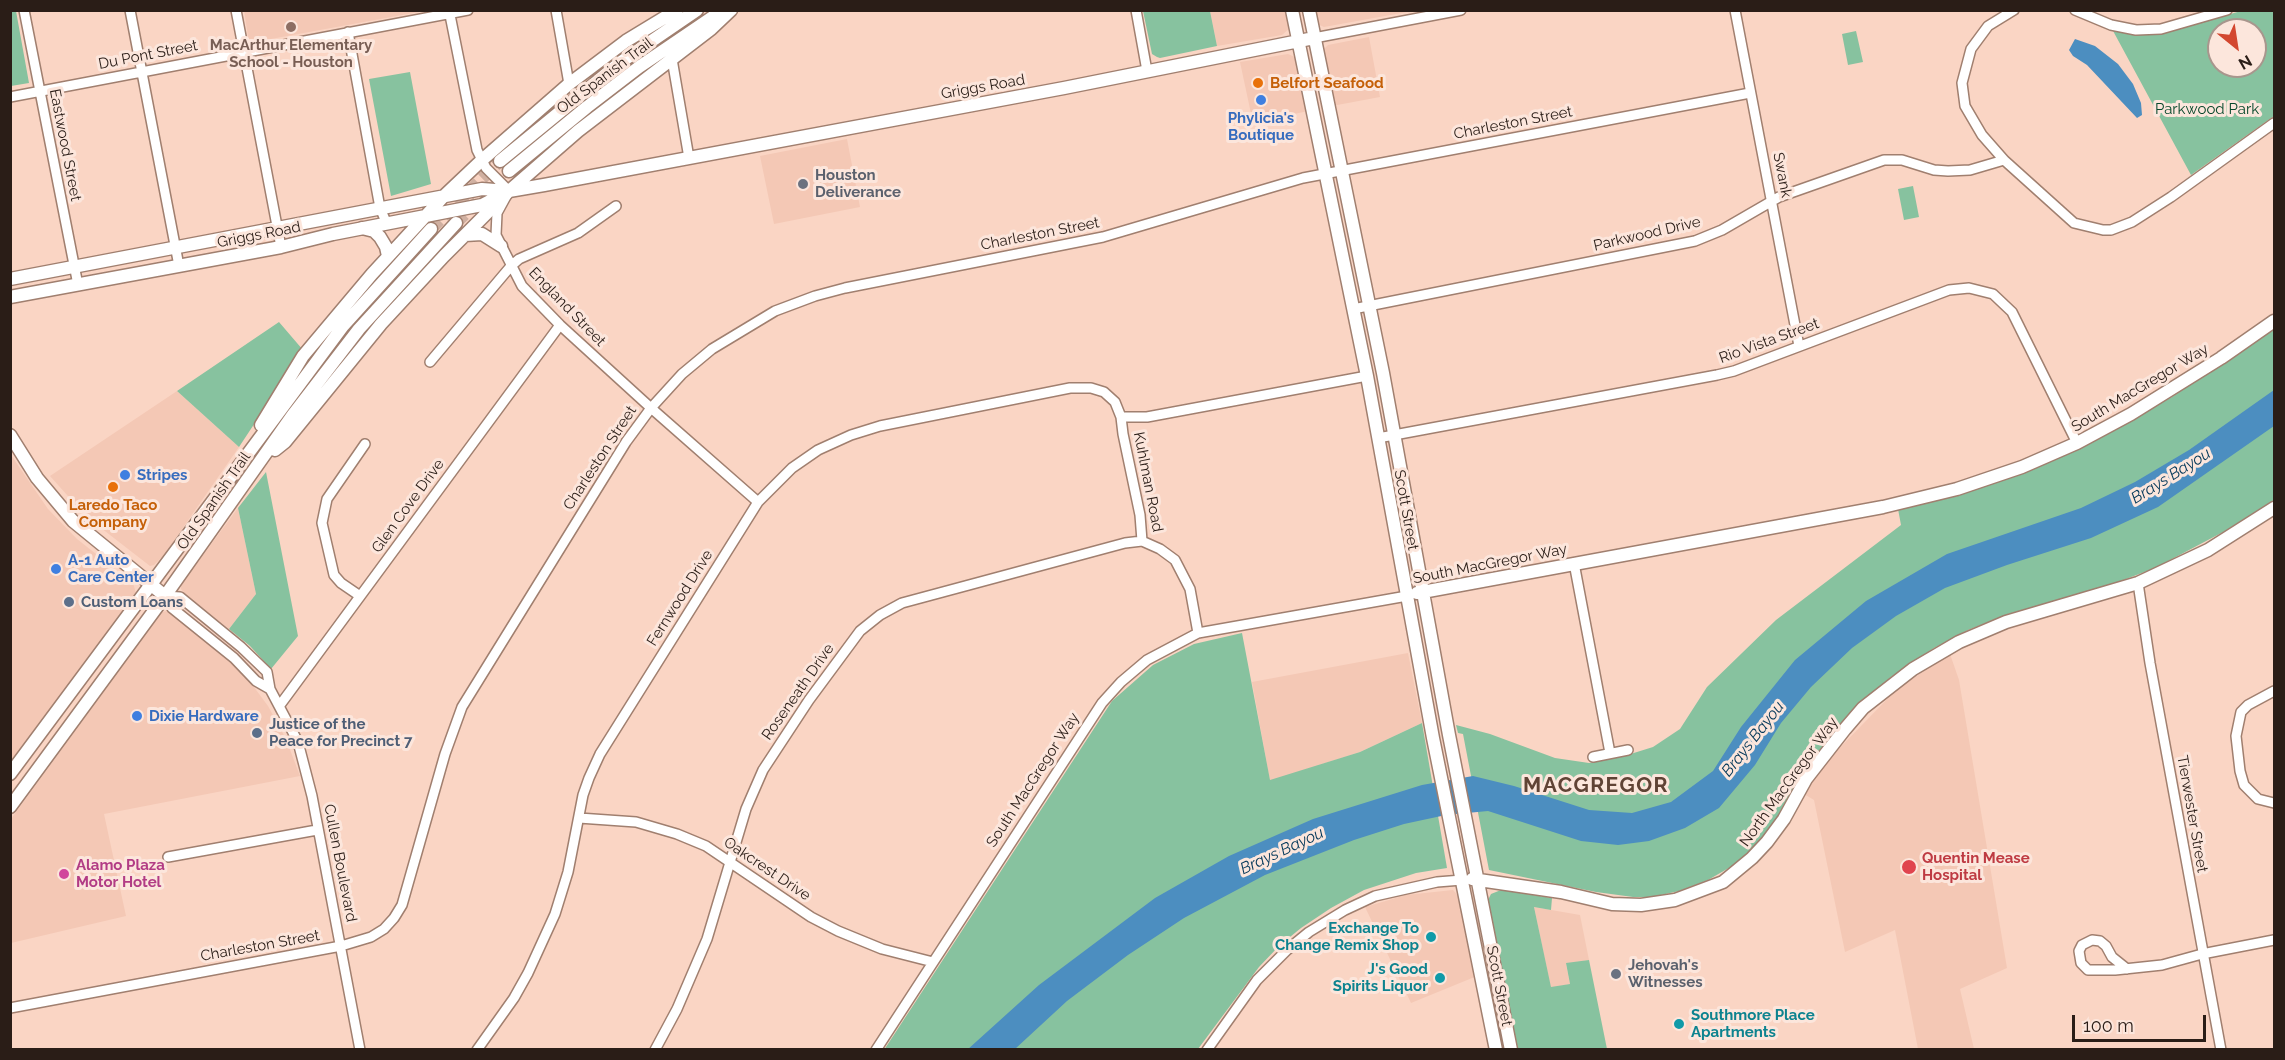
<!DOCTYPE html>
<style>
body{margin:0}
#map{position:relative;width:2285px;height:1060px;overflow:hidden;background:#fad5c4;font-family:Raleway,sans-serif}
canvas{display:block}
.frame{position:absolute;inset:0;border:12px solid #2a1d17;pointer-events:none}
.north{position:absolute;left:2207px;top:18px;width:60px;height:60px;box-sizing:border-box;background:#fce6dc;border:2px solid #a8968d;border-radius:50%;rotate:150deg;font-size:16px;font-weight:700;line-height:24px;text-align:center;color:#2a1d17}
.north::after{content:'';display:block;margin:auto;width:21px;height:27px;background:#d3472f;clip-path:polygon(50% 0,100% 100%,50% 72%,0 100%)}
.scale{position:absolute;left:2072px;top:1015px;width:134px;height:27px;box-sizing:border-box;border:3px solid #2a1d17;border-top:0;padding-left:8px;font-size:18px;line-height:21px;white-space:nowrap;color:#2a1d17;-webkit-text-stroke:4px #fce6dc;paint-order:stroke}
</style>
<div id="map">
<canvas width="2285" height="1060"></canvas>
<div class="frame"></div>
<div class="north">N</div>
<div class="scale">100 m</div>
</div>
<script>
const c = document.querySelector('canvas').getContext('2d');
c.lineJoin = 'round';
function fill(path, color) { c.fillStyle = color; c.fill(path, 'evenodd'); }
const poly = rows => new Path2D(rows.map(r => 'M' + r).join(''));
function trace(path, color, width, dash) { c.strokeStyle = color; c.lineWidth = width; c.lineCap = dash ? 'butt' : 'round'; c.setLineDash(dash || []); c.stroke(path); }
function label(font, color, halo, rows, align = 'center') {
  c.font = font + ' Raleway,sans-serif'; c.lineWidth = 6; c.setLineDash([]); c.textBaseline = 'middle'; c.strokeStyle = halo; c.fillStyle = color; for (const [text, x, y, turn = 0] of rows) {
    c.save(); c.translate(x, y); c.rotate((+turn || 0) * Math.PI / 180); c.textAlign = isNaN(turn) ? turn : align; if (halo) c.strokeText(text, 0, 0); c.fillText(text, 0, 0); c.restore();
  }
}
fill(poly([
 [244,10,424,10,424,11,249,43],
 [1418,10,1324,27,1317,24,1313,11],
 [1210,11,1289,11,1291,27,1282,35,1217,46],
 [1369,37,1380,97,1332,106,1323,50,1328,45],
 [1288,54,1297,58,1308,111,1253,123,1240,62],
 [847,139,860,207,774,224,760,156],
 [177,391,239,447,164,555,154,565,150,566,101,528,76,505,50,476],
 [11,455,48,509,77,539,133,583,136,593,11,761],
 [238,508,256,594,229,629,186,595,181,589,181,585],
 [167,611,221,653,248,679,268,706,286,739,300,776,104,814,126,916,11,943,11,819,158,617,162,612],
 [1408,653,1422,723,1360,752,1270,781,1252,682],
 [1950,654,1959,680,2007,968,1960,989,1974,1049,1918,1049,1895,930,1845,952,1814,800,1804,794,1824,764,1897,689],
 [1453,890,1460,898,1477,976,1411,1003,1365,907,1406,895],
 [1534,907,1580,915,1589,960,1566,964,1570,984,1551,988]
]), '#f4c8b5');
fill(poly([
 [11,10,16,11,29,83,11,86],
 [1143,11,1210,11,1217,46,1160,58,1157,57,1152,54],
 [2241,11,2274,11,2274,116,2191,175,2112,29,2135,35,2157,35],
 [2219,30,2255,30,2255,66,2219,66],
 [1856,31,1863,62,1848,65,1842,34],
 [410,72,431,184,391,196,369,79],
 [1913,186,1919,217,1904,220,1898,189],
 [279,322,303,350,239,447,177,391],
 [2274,328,2274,500,2225,531,2155,568,2110,585,2008,614,1968,630,1934,648,1891,677,1862,702,1836,729,1810,763,1776,820,1753,849,1734,865,1708,880,1679,891,1652,897,1633,897,1596,892,1489,870,1463,734,1458,733,1456,725,1490,734,1555,758,1589,763,1621,757,1653,747,1680,729,1707,687,1776,620,1901,525,1898,509,1958,496,2042,465,2086,445,2172,397],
 [266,472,298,636,271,669,250,646,229,629,256,594,238,508],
 [1242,633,1270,780,1360,752,1422,723,1447,868,1416,873,1364,890,1331,908,1301,928,1279,946,1259,967,1198,1049,884,1050,1112,701,1153,665,1194,644],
 [1501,890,1552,898,1551,910,1534,907,1551,987,1570,984,1566,963,1589,960,1607,1049,1517,1049,1487,902,1491,894]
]), '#87c29f');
fill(poly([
 [2075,39,2095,46,2118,64,2133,84,2141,103,2142,115,2137,118,2087,65,2073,56,2069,50],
 [2274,390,2274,426,2158,507,2091,538,2007,565,1945,588,1896,616,1852,648,1811,687,1781,723,1755,765,1719,808,1685,828,1649,841,1618,845,1581,841,1488,811,1446,815,1404,824,1354,840,1265,875,1184,918,1128,955,1067,1001,1015,1049,967,1050,1039,985,1155,898,1229,856,1313,819,1422,785,1473,776,1514,786,1589,810,1632,813,1671,802,1713,771,1741,727,1795,660,1866,601,1947,554,2081,508,2135,482,2189,450]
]), '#4c8ec0');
trace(poly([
 [456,223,509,171],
 [431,229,500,161]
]), '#d0b0a1', 12, [12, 6]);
const minor = poly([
 [24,10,78,285],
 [130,10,179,266],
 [236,10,281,247],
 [449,10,477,150,486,168,509,191,497,213,496,235,522,286,560,325,651,408,758,502],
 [556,10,569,84],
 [1136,10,1147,71],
 [1735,10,1799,346],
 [2014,10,1988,26,1971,49,1962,83,1965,106,1982,135,2004,160,2074,223,2103,230,2111,230,2132,222,2171,197,2274,123],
 [2075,10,2111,25,2136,30,2161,29,2227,10],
 [348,32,380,208,387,224],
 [1314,38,1461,10],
 [672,59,689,158],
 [10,97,468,10],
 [1353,309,1695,241,1722,230,1779,197,1884,160,1902,160,1934,170,1948,171,1970,170,2004,160],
 [430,362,511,266,519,259,578,233,616,206],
 [1121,417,1147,417,1367,376],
 [1378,438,1717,375,1734,371,1949,290,1969,288,1993,294,2012,312,2077,443],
 [1142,541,1160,549,1175,560,1190,589,1198,633],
 [1574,563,1610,753],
 [2138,583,2150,663,2221,1050],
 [165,596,180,597,241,647,267,672,270,689,298,742,312,796,360,1050],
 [165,596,172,608,234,658,256,681,270,689],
 [360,596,341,583,334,575,322,523,327,499,365,444],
 [2274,691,2248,705,2241,712,2236,736,2240,771,2244,785,2258,799,2274,803],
 [280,705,560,325],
 [1593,757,1628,750],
 [579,818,636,822,677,834,706,846,811,917,838,931,882,949,933,962],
 [168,857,317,830],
 [2127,969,2112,957,2106,946,2100,941,2092,940,2082,945,2079,951,2081,963,2088,970,2115,970,2162,965,2202,954,2274,940],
 [10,1008,341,946,371,937,384,929,394,918,402,905,445,754,462,707,626,442,651,408,682,374,712,349,775,311,815,296,845,288,1103,237,1303,178,1750,93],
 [477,1050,514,998,528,973,555,914,568,872,583,795,589,778,600,754,758,502,792,468,818,450,851,435,880,426,1070,388,1091,388,1104,392,1115,402,1121,417,1123,434,1140,515,1142,541],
 [655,1050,677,1009,707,939,746,809,763,770,809,700,860,631,880,615,902,603,1125,543,1142,541],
 [876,1050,1102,703,1121,682,1147,660,1198,633,1407,596],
 [1207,1050,1257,980,1287,950,1309,932,1345,910,1375,896,1437,882,1462,880]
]);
const major = poly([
 [1292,10,1367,376,1433,738,1496,1050],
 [1309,10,1383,373,1449,735,1511,1050],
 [500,161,621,62,697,10],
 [509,171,587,107,639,67,723,10],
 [362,228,374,231,380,237,386,247,388,256],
 [465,235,482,234,501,246],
 [10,279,482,189,508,191],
 [10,297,281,247,333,234,482,205,509,191,544,185,1064,88,1314,38],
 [261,425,303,356,372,274,444,196,482,160,569,84,626,41,677,10],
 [10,435,37,478,73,521,165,596],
 [275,450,285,442,381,324,444,256,509,191,578,131,711,29,731,10],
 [1417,593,1883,507,1957,489,2022,467,2077,443,2131,414,2221,358,2274,321],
 [10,774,343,326,431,229],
 [10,807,165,596,292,416,359,329,456,223],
 [1472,879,1561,892,1612,904,1641,905,1675,900,1723,882,1752,858,1767,842,1784,819,1806,779,1845,729,1863,708,1913,669,1959,642,2006,622,2138,583,2208,550,2274,508]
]);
trace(minor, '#a07f6f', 12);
trace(major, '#a07f6f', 15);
trace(minor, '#fff', 9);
trace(major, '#fff', 12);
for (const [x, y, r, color] of [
 [291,27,6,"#8d6e63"],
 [1258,83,6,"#e8710a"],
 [1261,100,6,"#3f7fe0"],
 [803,184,6,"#6b7280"],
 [125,475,6,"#3f7fe0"],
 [113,487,6,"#e8710a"],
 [56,569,6,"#3f7fe0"],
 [69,602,6,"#5c6f8a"],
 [137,716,6,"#3f7fe0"],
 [257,733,6,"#5c6f8a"],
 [1909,867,8,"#e0444e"],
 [64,874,6,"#d1479c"],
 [1431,937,6,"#0f9aa8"],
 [1616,974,6,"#6b7280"],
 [1440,978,6,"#0f9aa8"],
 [1679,1024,6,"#0f9aa8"]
]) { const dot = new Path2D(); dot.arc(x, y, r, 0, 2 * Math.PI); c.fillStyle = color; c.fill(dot); trace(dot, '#fce6dc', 2); }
label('bold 15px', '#785e54', '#fce6dc', [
 ["MacArthur Elementary",291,45],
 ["School - Houston",291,62]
]);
label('15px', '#2a1d17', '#fce6dc', [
 ["Du Pont Street",148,55,-11],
 ["Old Spanish Trail",605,76,-37],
 ["Griggs Road",983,87,-10],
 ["Charleston Street",1513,123,-11],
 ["Eastwood Street",65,145,79],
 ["Swank",1782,175,79],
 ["Charleston Street",1040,234,-11],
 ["Parkwood Drive",1647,234,-13],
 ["Griggs Road",259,235,-11],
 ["England Street",567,307,46],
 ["Rio Vista Street",1769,341,-20],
 ["South MacGregor Way",2140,388,-31],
 ["Charleston Street",600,458,-57],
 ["Kuhlman Road",1148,482,79],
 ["Old Spanish Trail",214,501,-55],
 ["Glen Cove Drive",408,506,-54],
 ["Scott Street",1406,510,80],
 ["South MacGregor Way",1490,564,-11],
 ["Fernwood Drive",680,598,-58],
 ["Roseneath Drive",798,692,-55],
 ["South MacGregor Way",1033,780,-57],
 ["North MacGregor Way",1789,782,-54],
 ["Tierwester Street",2192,814,80],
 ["Cullen Boulevard",340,863,79],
 ["Oakcrest Drive",767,869,34],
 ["Charleston Street",260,946,-10],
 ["Scott Street",1499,986,79]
]);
label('bold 15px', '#c56008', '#fce6dc', [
 ["Belfort Seafood",1270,83],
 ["Laredo Taco",113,505,"center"],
 ["Company",113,522,"center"]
], 'left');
label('15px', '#07482b', '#fce6dc', [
 ["Parkwood Park",2207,109]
]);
label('bold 15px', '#366cbe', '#fce6dc', [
 ["Phylicia's",1261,118,"center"],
 ["Boutique",1261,135,"center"],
 ["Stripes",137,475],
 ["A-1 Auto",68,560],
 ["Care Center",68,577],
 ["Dixie Hardware",149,716]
], 'left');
label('bold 15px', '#5b616d', '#fce6dc', [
 ["Houston",815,175],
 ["Deliverance",815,192],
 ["Jehovah's",1628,965],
 ["Witnesses",1628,982]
], 'left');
label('bold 15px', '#4e5e75', '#fce6dc', [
 ["Custom Loans",81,602],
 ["Justice of the",269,724],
 ["Peace for Precinct 7",269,741]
], 'left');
label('bold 15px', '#be3a42', '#fce6dc', [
 ["Quentin Mease",1922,858],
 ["Hospital",1922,875]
], 'left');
label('bold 15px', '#b23c85', '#fce6dc', [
 ["Alamo Plaza",76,865],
 ["Motor Hotel",76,882]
], 'left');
label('bold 15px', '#0d838f', '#fce6dc', [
 ["Exchange To",1419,928],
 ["Change Remix Shop",1419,945],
 ["J's Good",1428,969],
 ["Spirits Liquor",1428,986],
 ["Southmore Place",1691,1015,"left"],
 ["Apartments",1691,1032,"left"]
], 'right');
label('italic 16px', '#003658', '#fce6dc', [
 ["Brays Bayou",2171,476,-32],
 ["Brays Bayou",1753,739,-52],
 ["Brays Bayou",1282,851,-25]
]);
c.letterSpacing = '1.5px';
label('bold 21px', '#604335', '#fce6dc', [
 ["MACGREGOR",1596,786]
]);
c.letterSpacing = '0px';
</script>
